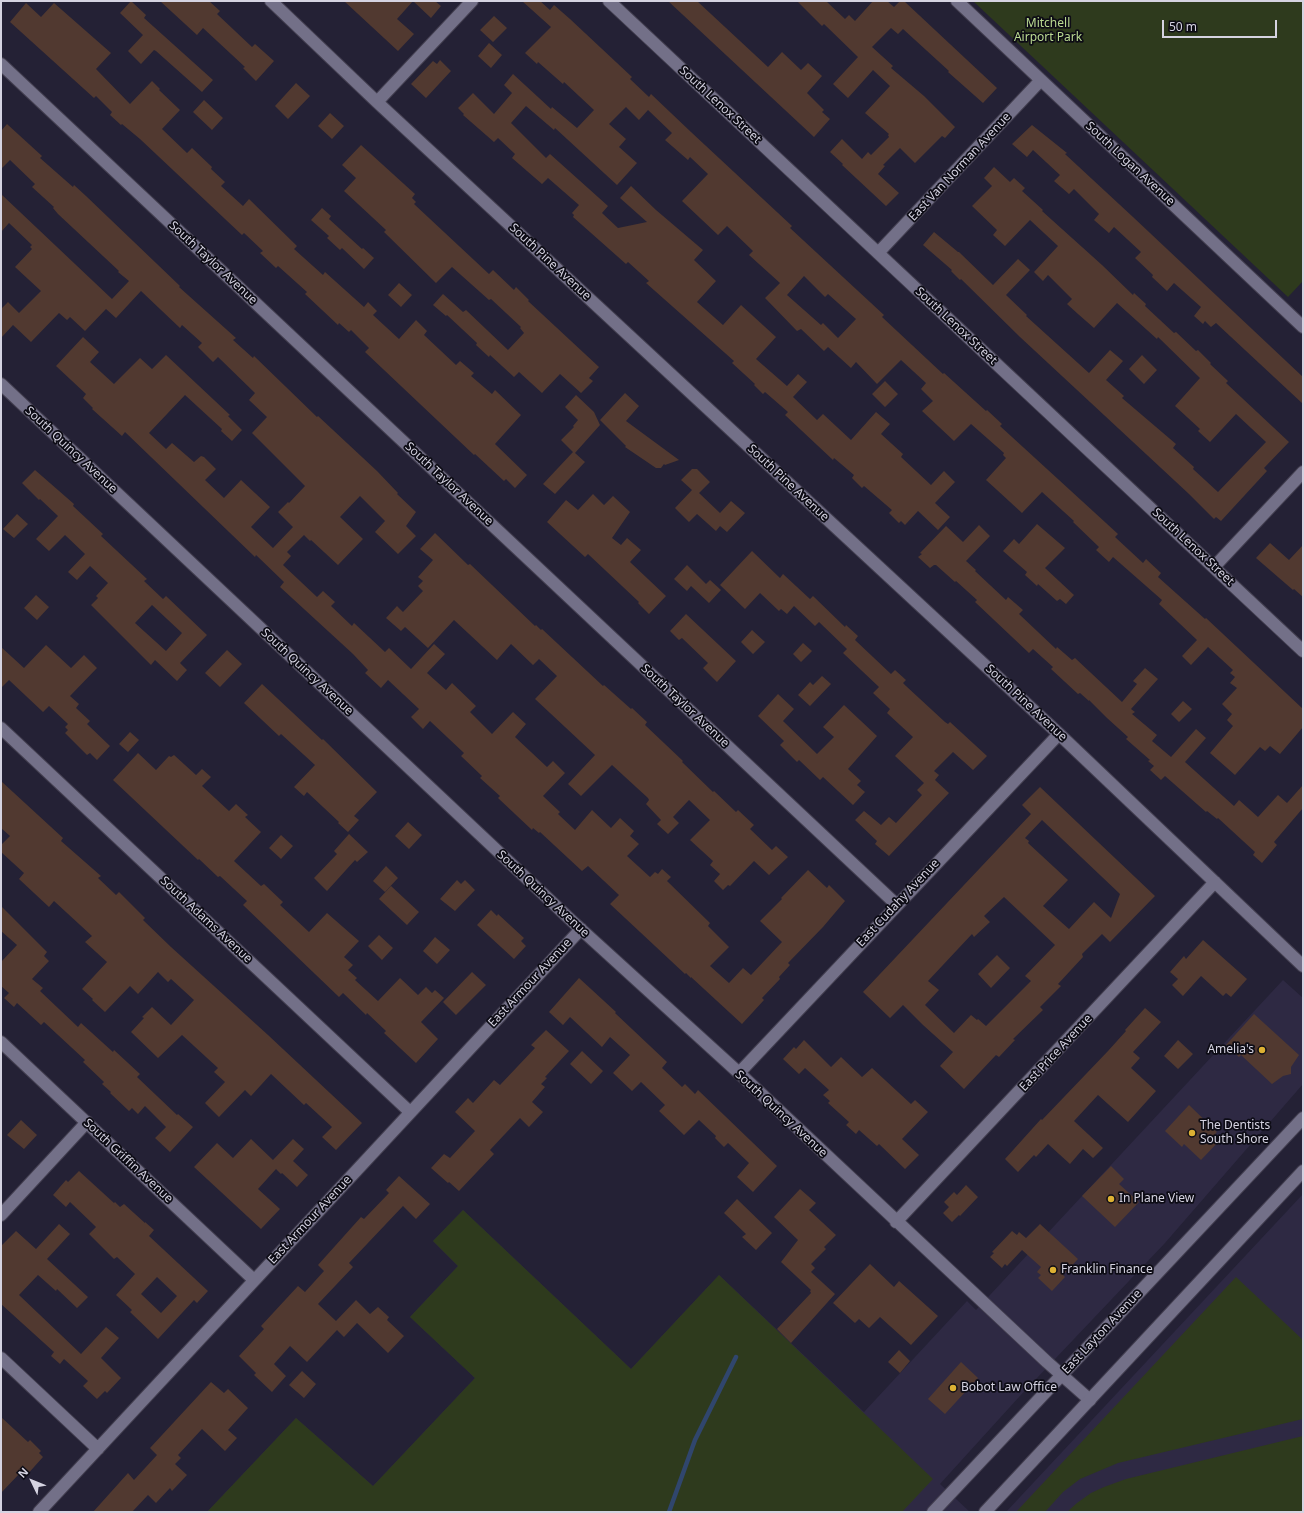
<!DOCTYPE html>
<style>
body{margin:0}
#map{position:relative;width:1304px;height:1513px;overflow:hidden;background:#242135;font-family:"Noto Sans",sans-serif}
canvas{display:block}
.frame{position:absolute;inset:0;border:2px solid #d5d3e1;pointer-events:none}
.north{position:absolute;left:12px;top:1461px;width:40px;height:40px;-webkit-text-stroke:3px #0d0c15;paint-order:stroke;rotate:313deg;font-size:11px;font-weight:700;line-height:16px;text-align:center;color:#d5d3e1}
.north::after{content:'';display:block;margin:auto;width:14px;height:18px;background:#d5d3e1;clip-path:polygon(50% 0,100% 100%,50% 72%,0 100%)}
.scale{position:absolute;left:1162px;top:20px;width:115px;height:18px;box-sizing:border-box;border:2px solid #d5d3e1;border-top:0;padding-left:5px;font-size:12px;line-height:14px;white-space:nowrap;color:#d5d3e1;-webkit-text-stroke:3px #0d0c15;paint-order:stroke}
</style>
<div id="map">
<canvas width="1304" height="1513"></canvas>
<div class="frame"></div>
<div class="north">N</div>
<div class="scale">50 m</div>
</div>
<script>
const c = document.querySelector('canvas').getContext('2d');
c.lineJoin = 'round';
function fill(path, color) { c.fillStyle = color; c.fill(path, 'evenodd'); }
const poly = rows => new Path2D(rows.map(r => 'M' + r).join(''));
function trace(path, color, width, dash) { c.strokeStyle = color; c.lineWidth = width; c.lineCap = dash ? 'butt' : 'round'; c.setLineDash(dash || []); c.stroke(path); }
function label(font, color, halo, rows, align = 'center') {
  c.font = font + ' "Noto Sans",sans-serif'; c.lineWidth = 3.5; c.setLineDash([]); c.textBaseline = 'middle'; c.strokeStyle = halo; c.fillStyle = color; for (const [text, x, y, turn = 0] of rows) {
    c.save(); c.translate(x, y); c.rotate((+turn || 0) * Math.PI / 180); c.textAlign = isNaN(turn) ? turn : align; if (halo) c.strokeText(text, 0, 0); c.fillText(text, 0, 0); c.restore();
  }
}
fill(poly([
 [1283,980,1303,998,1303,1084,1165,1243,1019,1397,940,1484,970,1512,207,1512,296,1418,373,1486,475,1378,410,1317,458,1266,433,1241,463,1210,631,1369,719,1275,864,1412,967,1301,976,1310],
 [1303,1194,1303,1512,1006,1512]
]), '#2e2943');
fill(poly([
 [973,1,1303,1,1303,281,1288,297],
 [463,1210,631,1369,719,1275,933,1479,902,1512,207,1512,296,1418,373,1486,475,1378,410,1317,458,1266,433,1241],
 [1236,1277,1303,1340,1303,1419,1118,1463,1080,1479,1063,1492,1045,1512,1016,1512],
 [1303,1436,1303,1512,1067,1512,1077,1503,1091,1493,1104,1487,1126,1479]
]), '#2e3a1d');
trace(poly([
 [669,1512,695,1440,736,1357]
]), '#30466d', 4.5);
fill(poly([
 [131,1,146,15,144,18,213,80,202,92,156,51,154,50,141,64,128,51,143,35,120,13],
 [160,1,209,1,220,11,217,14,252,47,255,44,274,61,256,81,243,68,245,67,203,28,197,35],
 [344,1,435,1,441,6,431,18,413,1,397,19,414,34,398,51],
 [522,1,540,1,550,10,554,5,570,19,632,77,630,79,649,97,651,94,691,132,792,226,790,228,884,315,882,317,943,374,944,373,986,411,987,410,1002,424,1000,426,1106,523,1118,534,1115,537,1143,563,1146,559,1161,573,1158,577,1205,619,1206,618,1303,709,1303,727,1280,754,1270,746,1265,751,1260,747,1235,775,1210,753,1233,726,1227,720,1232,714,1222,704,1237,688,1230,683,1235,677,1230,673,1233,670,1208,647,1191,665,1182,656,1197,640,1159,604,1162,600,1113,557,1109,562,1096,550,1099,547,1073,522,1074,521,1042,492,1022,513,997,490,986,480,1006,458,1003,455,1004,453,971,424,954,441,922,411,933,401,921,389,926,383,901,360,877,384,856,362,851,368,828,347,824,351,801,329,797,331,765,298,780,283,749,255,753,251,727,226,718,235,682,201,708,174,690,157,688,160,665,140,672,133,648,110,639,120,626,107,609,124,626,139,619,147,637,163,617,185,555,128,554,130,526,106,511,123,546,158,550,154,608,206,602,213,618,228,647,222,620,198,631,186,656,210,703,250,694,260,716,281,697,302,723,325,741,305,776,337,756,359,787,386,798,374,807,382,793,397,817,420,823,414,851,440,876,412,890,424,881,434,903,454,901,457,931,485,944,471,955,482,935,503,950,517,938,530,918,511,905,525,901,521,899,523,889,513,892,510,864,486,862,488,852,478,854,475,834,458,833,460,785,415,788,412,765,392,763,394,754,385,755,384,732,363,734,361,646,283,649,281,628,262,626,264,573,217,574,215,572,213,579,205,548,178,542,184,512,158,515,154,498,138,494,142,463,115,464,114,458,108,473,93,494,114,512,93,504,85,513,74,551,109,552,107,577,128,594,110,564,82,563,84,538,62,537,64,525,53,551,27],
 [804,276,825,297,828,294,856,319,838,338,823,323,821,325,787,295],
 [668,1,697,1,768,67,782,52,801,70,808,63,822,76,807,93,824,110,822,112,830,119,814,137],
 [797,1,826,1,845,19,849,15,855,21,873,1,887,1,894,7,900,1,904,1,997,88,983,103,948,72,949,71,903,29,898,34,891,28,872,47,893,66,891,68,924,96,955,127,945,138,942,136,915,163,900,148,883,165,885,166,878,174,899,193,886,206,842,165,843,164,830,152,842,139,862,159,868,152,871,155,889,137,888,135,889,134,865,113,890,86,873,70,848,98,833,84,858,57,824,24,822,26],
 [26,3,41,17,54,3,111,53,96,69,130,104,152,81,160,89,159,90,180,110,162,129,187,153,192,148,212,167,211,169,225,182,221,186,243,206,249,199,297,246,294,249,323,275,325,272,364,307,368,302,377,311,373,315,399,339,416,320,427,331,424,335,456,365,460,361,474,373,471,376,492,394,495,390,521,415,495,444,527,475,515,488,506,479,504,481,475,454,474,455,365,352,369,348,351,330,349,332,339,323,338,325,305,294,307,292,278,266,276,268,260,253,263,251,244,233,242,235,140,139,122,124,121,125,110,115,112,112,96,96,94,98,10,22],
 [494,16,507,28,493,42,480,30],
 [489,43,502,55,491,68,478,56],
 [440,60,451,71,426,98,411,84,433,61,437,64],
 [296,83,310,96,288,119,275,106],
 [204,100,223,118,212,130,193,112],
 [330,113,344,126,332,139,318,126],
 [7,124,42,156,40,158,73,187,74,185,86,196,180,286,179,287,236,338,233,340,253,358,254,356,317,417,318,416,377,471,398,493,397,494,416,512,406,526,416,536,398,554,375,532,385,521,360,496,340,517,363,539,338,565,311,540,310,541,304,535,287,552,291,556,283,565,317,597,323,591,335,602,331,606,352,626,354,623,385,652,389,648,411,669,434,644,445,654,427,673,446,690,452,683,476,706,470,712,492,734,513,712,526,724,515,737,547,767,553,761,565,773,543,796,560,812,558,814,575,830,592,810,611,828,620,818,634,831,630,836,639,844,627,856,650,877,655,872,658,874,662,869,671,877,667,881,710,923,708,926,729,947,710,966,729,983,743,968,751,975,782,942,760,921,782,899,781,898,808,870,827,888,829,885,845,901,823,927,788,963,790,965,779,977,780,979,762,998,764,1000,742,1024,691,977,691,978,686,973,685,974,610,904,619,895,588,866,582,871,540,832,539,833,533,828,532,830,498,798,500,796,480,778,482,776,461,756,464,753,430,721,423,729,411,717,419,709,388,680,381,688,365,673,368,670,353,654,280,587,284,582,256,555,255,557,125,432,122,436,92,409,93,408,83,398,86,394,56,366,83,337,99,352,90,362,114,384,140,358,152,369,166,355,230,415,228,416,242,430,232,441,221,431,222,429,185,395,149,433,166,449,172,443,194,462,201,456,204,457,216,469,205,480,224,498,241,480,270,507,251,527,273,548,293,527,278,512,288,502,289,503,305,486,252,433,267,417,249,400,255,393,218,357,213,362,198,347,202,343,182,325,180,328,141,291,116,318,106,309,85,331,70,317,67,320,59,313,31,342,13,325,1,338,1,309,8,302,19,313,41,291,15,267,32,249,30,247,32,245,9,223,1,232,1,194,112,299,129,281,118,272,119,271,58,214,53,208,54,207,32,187,35,184,10,160,1,169,1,131],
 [1032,125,1067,153,1065,154,1133,217,1303,377,1303,404,1216,323,1211,327,1205,321,1203,324,1194,316,1201,307,1174,283,1167,291,1152,277,1153,275,1135,258,1141,252,1114,227,1109,233,1094,220,1099,214,1074,189,1069,194,1054,181,1060,175,1033,150,1027,157,1012,144],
 [361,145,415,194,412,198,416,202,414,204,489,274,493,270,514,290,516,287,529,300,528,301,599,367,589,378,593,381,581,393,560,374,542,393,519,372,514,377,490,355,489,357,476,345,477,343,447,315,446,316,433,305,443,294,463,312,466,310,508,350,524,333,520,328,521,327,491,299,489,300,452,267,436,283,384,232,386,230,344,191,356,178,342,165],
 [994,167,1010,182,1014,178,1025,188,1022,191,1043,210,1042,211,1102,265,1133,295,1134,293,1146,304,1145,306,1174,333,1176,332,1196,351,1198,350,1211,363,1210,364,1228,381,1226,383,1289,442,1264,468,1267,471,1221,521,1216,517,1214,519,1189,494,1020,337,961,279,960,280,951,271,952,270,923,245,934,232,958,252,959,252,993,285,1018,259,1030,270,1006,295,1027,315,1026,316,1089,373,1110,350,1123,361,1106,380,1124,396,1122,398,1176,444,1173,448,1194,467,1193,469,1218,492,1266,442,1236,414,1210,442,1198,431,1200,429,1175,406,1200,378,1158,337,1157,339,1117,303,1094,328,1078,314,1067,304,1072,299,1048,275,1043,281,1034,272,1058,246,1030,220,1005,246,993,235,997,230,972,206,992,186,984,178],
 [322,208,331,216,329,219,362,249,363,248,374,258,364,269,342,248,340,250,327,238,329,236,311,220],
 [399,283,412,295,401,307,388,295],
 [1142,355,1157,370,1144,384,1129,369],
 [885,381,898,394,885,407,872,394],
 [625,393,639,406,626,421,679,460,665,465,664,464,661,468,656,468,625,447,626,446,600,420],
 [576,395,594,412,600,425,575,453,585,462,555,494,543,484,573,452,561,440,574,427,573,426,578,420,565,407],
 [692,469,697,469,710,482,699,493,720,513,731,501,745,513,727,532,720,526,716,531,697,514,689,522,675,508,692,490,681,480],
 [35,470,74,504,73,506,103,534,101,536,147,579,144,581,163,599,166,596,207,635,180,663,187,670,177,681,155,660,151,665,91,605,98,598,96,596,108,583,90,566,77,580,68,572,85,554,65,535,49,551,36,539,58,516,40,499,39,500,22,483],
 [152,605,182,633,166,651,135,623],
 [593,494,604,505,613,496,630,512,612,538,621,545,627,538,641,550,630,562,666,596,649,614,638,603,639,602,588,554,585,557,547,522,566,500,578,510],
 [17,514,28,524,14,538,3,529],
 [1037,524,1065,548,1045,568,1074,595,1066,604,1060,599,1057,601,1038,584,1037,586,1025,575,1027,572,1003,551,1014,539,1019,544],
 [979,525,990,536,966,561,976,570,975,571,1006,600,1008,597,1023,610,1019,614,1056,649,1057,647,1072,660,1075,658,1122,702,1137,684,1133,681,1145,668,1158,679,1131,709,1135,712,1132,714,1157,735,1152,741,1171,757,1196,729,1206,738,1185,762,1234,806,1239,800,1258,817,1278,795,1287,803,1303,785,1303,808,1274,842,1277,845,1262,863,1253,855,1255,852,1218,818,1217,819,1207,811,1206,812,1165,776,1161,780,1150,770,1154,766,1148,761,1150,760,1126,739,1128,737,1107,718,1089,700,1089,701,1080,693,1078,694,1051,669,1053,667,1033,649,1029,653,975,602,977,600,956,581,955,582,936,565,934,565,930,568,918,557,922,554,920,553,946,526,963,542],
 [435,533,468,565,470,564,492,585,535,626,536,625,541,630,542,629,603,686,604,685,631,709,632,708,647,722,645,725,683,761,682,762,713,792,714,791,736,812,738,810,754,825,750,829,772,850,776,846,788,857,769,875,754,861,730,886,728,885,723,890,714,881,720,874,710,865,713,861,690,840,710,820,689,800,673,817,679,823,668,834,657,824,661,820,646,804,649,800,648,798,612,765,581,796,568,784,595,755,535,699,557,676,539,659,533,665,511,644,497,660,454,620,428,648,405,627,401,631,386,618,397,606,403,612,423,591,418,586,423,581,418,577,433,560,420,549],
 [1270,543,1289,560,1303,545,1303,597,1294,589,1293,590,1256,558],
 [752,551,780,578,783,574,810,599,813,596,845,627,846,625,858,636,855,640,891,674,895,670,906,680,903,683,906,686,945,722,948,724,950,722,987,756,973,770,953,752,934,771,939,775,935,780,949,793,889,856,875,844,877,841,855,820,864,811,881,825,889,817,896,823,922,795,917,790,924,783,895,756,913,737,887,713,890,709,873,693,879,687,843,653,847,649,819,622,815,626,794,606,787,614,781,609,779,611,760,593,745,609,720,585],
 [687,565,706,584,710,580,721,590,709,603,691,586,687,591,674,579],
 [36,595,49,607,37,620,24,608],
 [686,614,736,661,717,682,703,668,708,663,682,638,679,640,670,631],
 [752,630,765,642,753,654,741,642],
 [803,643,812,651,801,662,793,654],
 [46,645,71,668,84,655,97,668,70,696,79,704,76,708,90,721,87,724,110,746,97,760,90,753,87,755,65,733,68,730,65,727,68,724,49,706,43,712,9,680,1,688,1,647,24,668],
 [227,650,242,664,220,687,205,673],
 [822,676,831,684,810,706,798,695,810,682,813,685],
 [262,684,322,740,323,739,377,792,354,816,359,820,348,832,338,823,339,822,307,792,304,796,294,787,315,765,281,734,279,736,244,703],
 [778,694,794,709,783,721,817,754,834,737,823,727,844,705,877,736,848,769,861,781,857,785,865,792,853,805,823,777,820,780,799,760,797,762,780,745,784,741,758,716],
 [1183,701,1192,709,1179,722,1171,714],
 [130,732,139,740,128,752,119,744],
 [138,753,156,770,169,756,171,757,174,755,196,775,202,769,211,777,202,786,229,811,236,804,248,815,245,817,261,832,234,861,261,886,264,884,283,902,280,905,309,932,327,913,359,941,344,957,353,965,348,970,357,978,355,980,378,1001,400,978,418,995,426,987,432,993,435,990,444,998,421,1022,438,1039,416,1063,384,1033,386,1031,367,1013,366,1015,343,993,339,997,243,905,247,901,220,876,218,877,199,859,198,860,113,780],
 [1,781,63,838,61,841,101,876,98,878,116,895,119,892,145,918,143,920,171,947,268,1035,362,1123,336,1150,322,1137,332,1127,306,1103,304,1105,271,1074,251,1096,245,1090,219,1117,205,1103,225,1082,214,1072,218,1068,182,1035,158,1058,131,1032,144,1018,142,1017,152,1007,171,1025,194,1000,171,979,168,982,158,972,138,994,130,986,105,1012,92,1000,93,999,82,989,107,962,85,942,92,936,54,901,49,907,19,879,24,873,1,852,1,845,10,836,1,828],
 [1040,787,1155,896,1110,942,1102,934,1082,954,1083,957,1058,984,1061,986,1040,1007,1043,1010,1013,1039,1015,1040,999,1057,996,1055,964,1089,940,1066,953,1052,923,1025,903,1005,890,1018,863,992,1031,814,1022,805],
 [1042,820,1120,894,1111,918,1094,902,1069,929,1043,906,1068,880,1028,843,1029,841,1025,838],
 [1004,897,1055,945,1025,976,1031,981,986,1026,978,1019,977,1020,971,1015,954,1033,925,1005,939,990,928,981,972,934,974,937,990,922,984,916],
 [408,822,422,835,409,849,395,836],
 [349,834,368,852,357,862,355,860,327,891,314,878,337,854,334,851],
 [281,835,293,846,281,859,269,848],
 [386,866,398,878,385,892,373,881],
 [457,880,461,884,465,880,475,890,455,911,440,899],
 [391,886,419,912,407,925,379,899],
 [1,906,47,952,44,956,49,961,32,979,43,988,40,991,78,1027,81,1023,113,1052,114,1050,140,1074,137,1077,177,1115,178,1114,193,1127,170,1152,155,1138,166,1127,145,1106,138,1114,132,1108,129,1111,110,1093,111,1092,102,1084,104,1082,83,1062,85,1060,44,1022,41,1025,17,1003,14,1007,4,998,9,993,1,986,1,962,17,945,1,931],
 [491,910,497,916,498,914,524,938,521,941,526,946,514,959,477,925],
 [379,935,393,948,382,960,368,946],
 [435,937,450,950,437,964,423,951],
 [1203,940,1247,979,1231,997,1226,993,1223,996,1201,976,1183,996,1172,985,1178,979,1170,972,1184,956,1186,959],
 [997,955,1010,968,991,988,978,974],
 [472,972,486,985,456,1015,443,1002],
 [579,978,616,1012,615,1013,667,1062,662,1068,682,1087,685,1084,695,1094,698,1090,777,1166,753,1192,737,1177,749,1163,728,1143,724,1147,715,1138,716,1136,699,1120,684,1135,659,1111,665,1105,641,1082,632,1091,613,1073,630,1055,610,1037,602,1047,570,1017,563,1025,549,1012],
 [1145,1008,1161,1022,1133,1052,1140,1058,1131,1068,1156,1091,1128,1122,1098,1095,1074,1121,1103,1148,1093,1158,1083,1149,1070,1164,1048,1144,1036,1157,1034,1155,1018,1172,1005,1159,1041,1119,1042,1120,1108,1051,1126,1031,1125,1030],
 [1254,1014,1299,1055,1291,1067,1291,1074,1283,1076,1272,1084,1241,1055,1239,1057,1226,1045],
 [546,1030,569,1051,545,1077,547,1078,541,1084,545,1087,532,1102,543,1112,529,1127,520,1118,490,1150,494,1154,459,1191,449,1182,448,1183,431,1168,444,1154,450,1158,475,1131,455,1112,468,1098,473,1103,494,1080,500,1085,535,1048,531,1045],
 [804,1040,831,1067,841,1057,862,1077,872,1068,911,1104,915,1100,928,1112,902,1139,919,1155,905,1169,879,1144,877,1146,859,1130,856,1134,846,1125,849,1122,828,1103,830,1101,823,1095,829,1090,805,1068,799,1074,783,1059,794,1047,796,1049],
 [1178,1040,1193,1054,1178,1069,1164,1056],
 [582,1051,603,1071,591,1084,570,1064],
 [1189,1105,1217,1132,1215,1134,1221,1139,1201,1160,1184,1144,1182,1147,1165,1131],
 [21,1120,37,1135,24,1149,7,1135],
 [251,1139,273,1160,293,1139,304,1149,293,1161,308,1175,297,1187,282,1173,281,1174,276,1169,258,1189,280,1209,261,1229,194,1167,217,1143,233,1158],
 [1111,1166,1124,1179,1119,1184,1139,1202,1115,1227,1082,1196],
 [79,1171,114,1203,115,1202,120,1207,124,1204,145,1223,145,1222,154,1230,149,1236,208,1291,197,1303,194,1300,158,1339,130,1312,132,1310,116,1295,135,1274,117,1257,114,1259,89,1234,96,1227,94,1225,70,1202,66,1207,53,1195,66,1180,68,1182],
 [157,1277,177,1296,161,1313,141,1294],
 [399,1176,430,1204,416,1219,403,1206,349,1263,353,1267,318,1304,336,1321,356,1300,370,1314,378,1307,389,1317,387,1320,404,1336,388,1353,357,1323,344,1337,337,1330,307,1362,290,1346,274,1364,286,1376,272,1392,254,1375,256,1373,239,1356,264,1329,261,1326,298,1286,305,1292,324,1271,318,1265,361,1217,364,1219,389,1193,386,1190],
 [966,1185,978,1197,960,1216,959,1215,952,1222,943,1213,949,1207,944,1202,954,1192,957,1195],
 [800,1189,816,1203,809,1210,836,1235,824,1247,826,1249,811,1264,815,1268,811,1272,835,1294,791,1343,777,1329,811,1293,810,1291,811,1290,781,1262,798,1240,774,1217],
 [737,1199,772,1233,756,1250,742,1237,746,1234,724,1213],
 [59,1224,70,1234,47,1259,88,1297,77,1308,57,1289,56,1291,38,1275,19,1295,81,1354,106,1327,119,1338,101,1358,121,1378,107,1393,105,1391,97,1399,83,1386,88,1381,64,1359,60,1364,51,1356,54,1352,1,1304,1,1246,16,1231,36,1249],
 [1040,1224,1078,1259,1063,1275,1065,1277,1052,1291,1038,1278,1041,1275,1037,1272,1041,1267,1022,1250,1007,1266,1005,1264,1002,1268,990,1257,994,1253,992,1252,1012,1231,1017,1235,1019,1232,1026,1238],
 [870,1264,894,1287,899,1281,938,1316,911,1345,880,1317,869,1328,859,1319,855,1323,833,1303],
 [899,1350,910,1361,900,1373,888,1362],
 [961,1362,978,1378,945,1414,928,1399],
 [302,1371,316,1384,304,1398,289,1385],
 [211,1382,224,1393,228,1389,248,1408,228,1430,237,1438,225,1451,202,1429,178,1455,181,1458,175,1464,187,1475,172,1491,170,1488,156,1503,148,1495,132,1512,93,1512,128,1473,134,1480,157,1455,150,1448],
 [1,1417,28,1442,30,1440,41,1451,39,1453,43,1457,25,1477,20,1473,1,1493]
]), '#513930');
const street = poly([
 [271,1,377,102,1059,734,1303,966],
 [609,1,1303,651],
 [957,1,1303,327],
 [1,64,897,905],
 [377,102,472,1],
 [878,253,1041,80],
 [1,384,573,922,739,1073,1047,1362,1090,1400],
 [1214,567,1303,472],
 [1,728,410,1112],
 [1,1042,254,1280],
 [739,1073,1059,734],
 [1,1215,87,1122],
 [896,1222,1215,882],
 [1,1358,98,1449],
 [39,1512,581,929]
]);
const secondary = poly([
 [933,1512,1303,1118],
 [985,1512,1303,1171]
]);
trace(street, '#423e4f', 14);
trace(secondary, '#423e4f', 14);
trace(street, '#737088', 12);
trace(secondary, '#737088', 12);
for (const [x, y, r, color] of [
 [1262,1050,4,"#ddb133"],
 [1192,1133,4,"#ddb133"],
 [1111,1199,4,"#ddb133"],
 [1053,1270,4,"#ddb133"],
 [953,1388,4,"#ddb133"]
]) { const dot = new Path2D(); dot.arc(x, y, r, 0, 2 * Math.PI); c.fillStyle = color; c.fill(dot); trace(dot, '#0d0c15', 1.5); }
label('12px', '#bbdb92', '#0d0c15', [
 ["Mitchell",1048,24],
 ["Airport Park",1048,38]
]);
label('12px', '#d5d3e1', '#0d0c15', [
 ["South Lenox Street",720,105,43],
 ["South Logan Avenue",1130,164,43],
 ["East Van Norman Avenue",960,167,-47],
 ["South Pine Avenue",550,262,43],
 ["South Taylor Avenue",213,263,43],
 ["South Lenox Street",956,326,43],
 ["South Quincy Avenue",71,450,43],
 ["South Pine Avenue",788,483,43],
 ["South Taylor Avenue",449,484,43],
 ["South Lenox Street",1193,547,43],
 ["South Quincy Avenue",307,672,43],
 ["South Pine Avenue",1026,703,43],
 ["South Taylor Avenue",685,706,43],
 ["South Quincy Avenue",543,894,43],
 ["East Cudahy Avenue",898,903,-47],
 ["South Adams Avenue",206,920,43],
 ["East Armour Avenue",530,983,-47],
 ["East Price Avenue",1056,1053,-47],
 ["South Quincy Avenue",781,1114,43],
 ["South Griffin Avenue",128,1161,43],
 ["East Armour Avenue",310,1220,-47],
 ["East Layton Avenue",1102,1332,-47]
]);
label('12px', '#d5d3e1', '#0d0c15', [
 ["Amelia's",1254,1050,"right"],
 ["The Dentists",1200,1126],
 ["South Shore",1200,1140],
 ["In Plane View",1119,1199],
 ["Franklin Finance",1061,1270],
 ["Bobot Law Office",961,1388]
], 'left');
</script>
